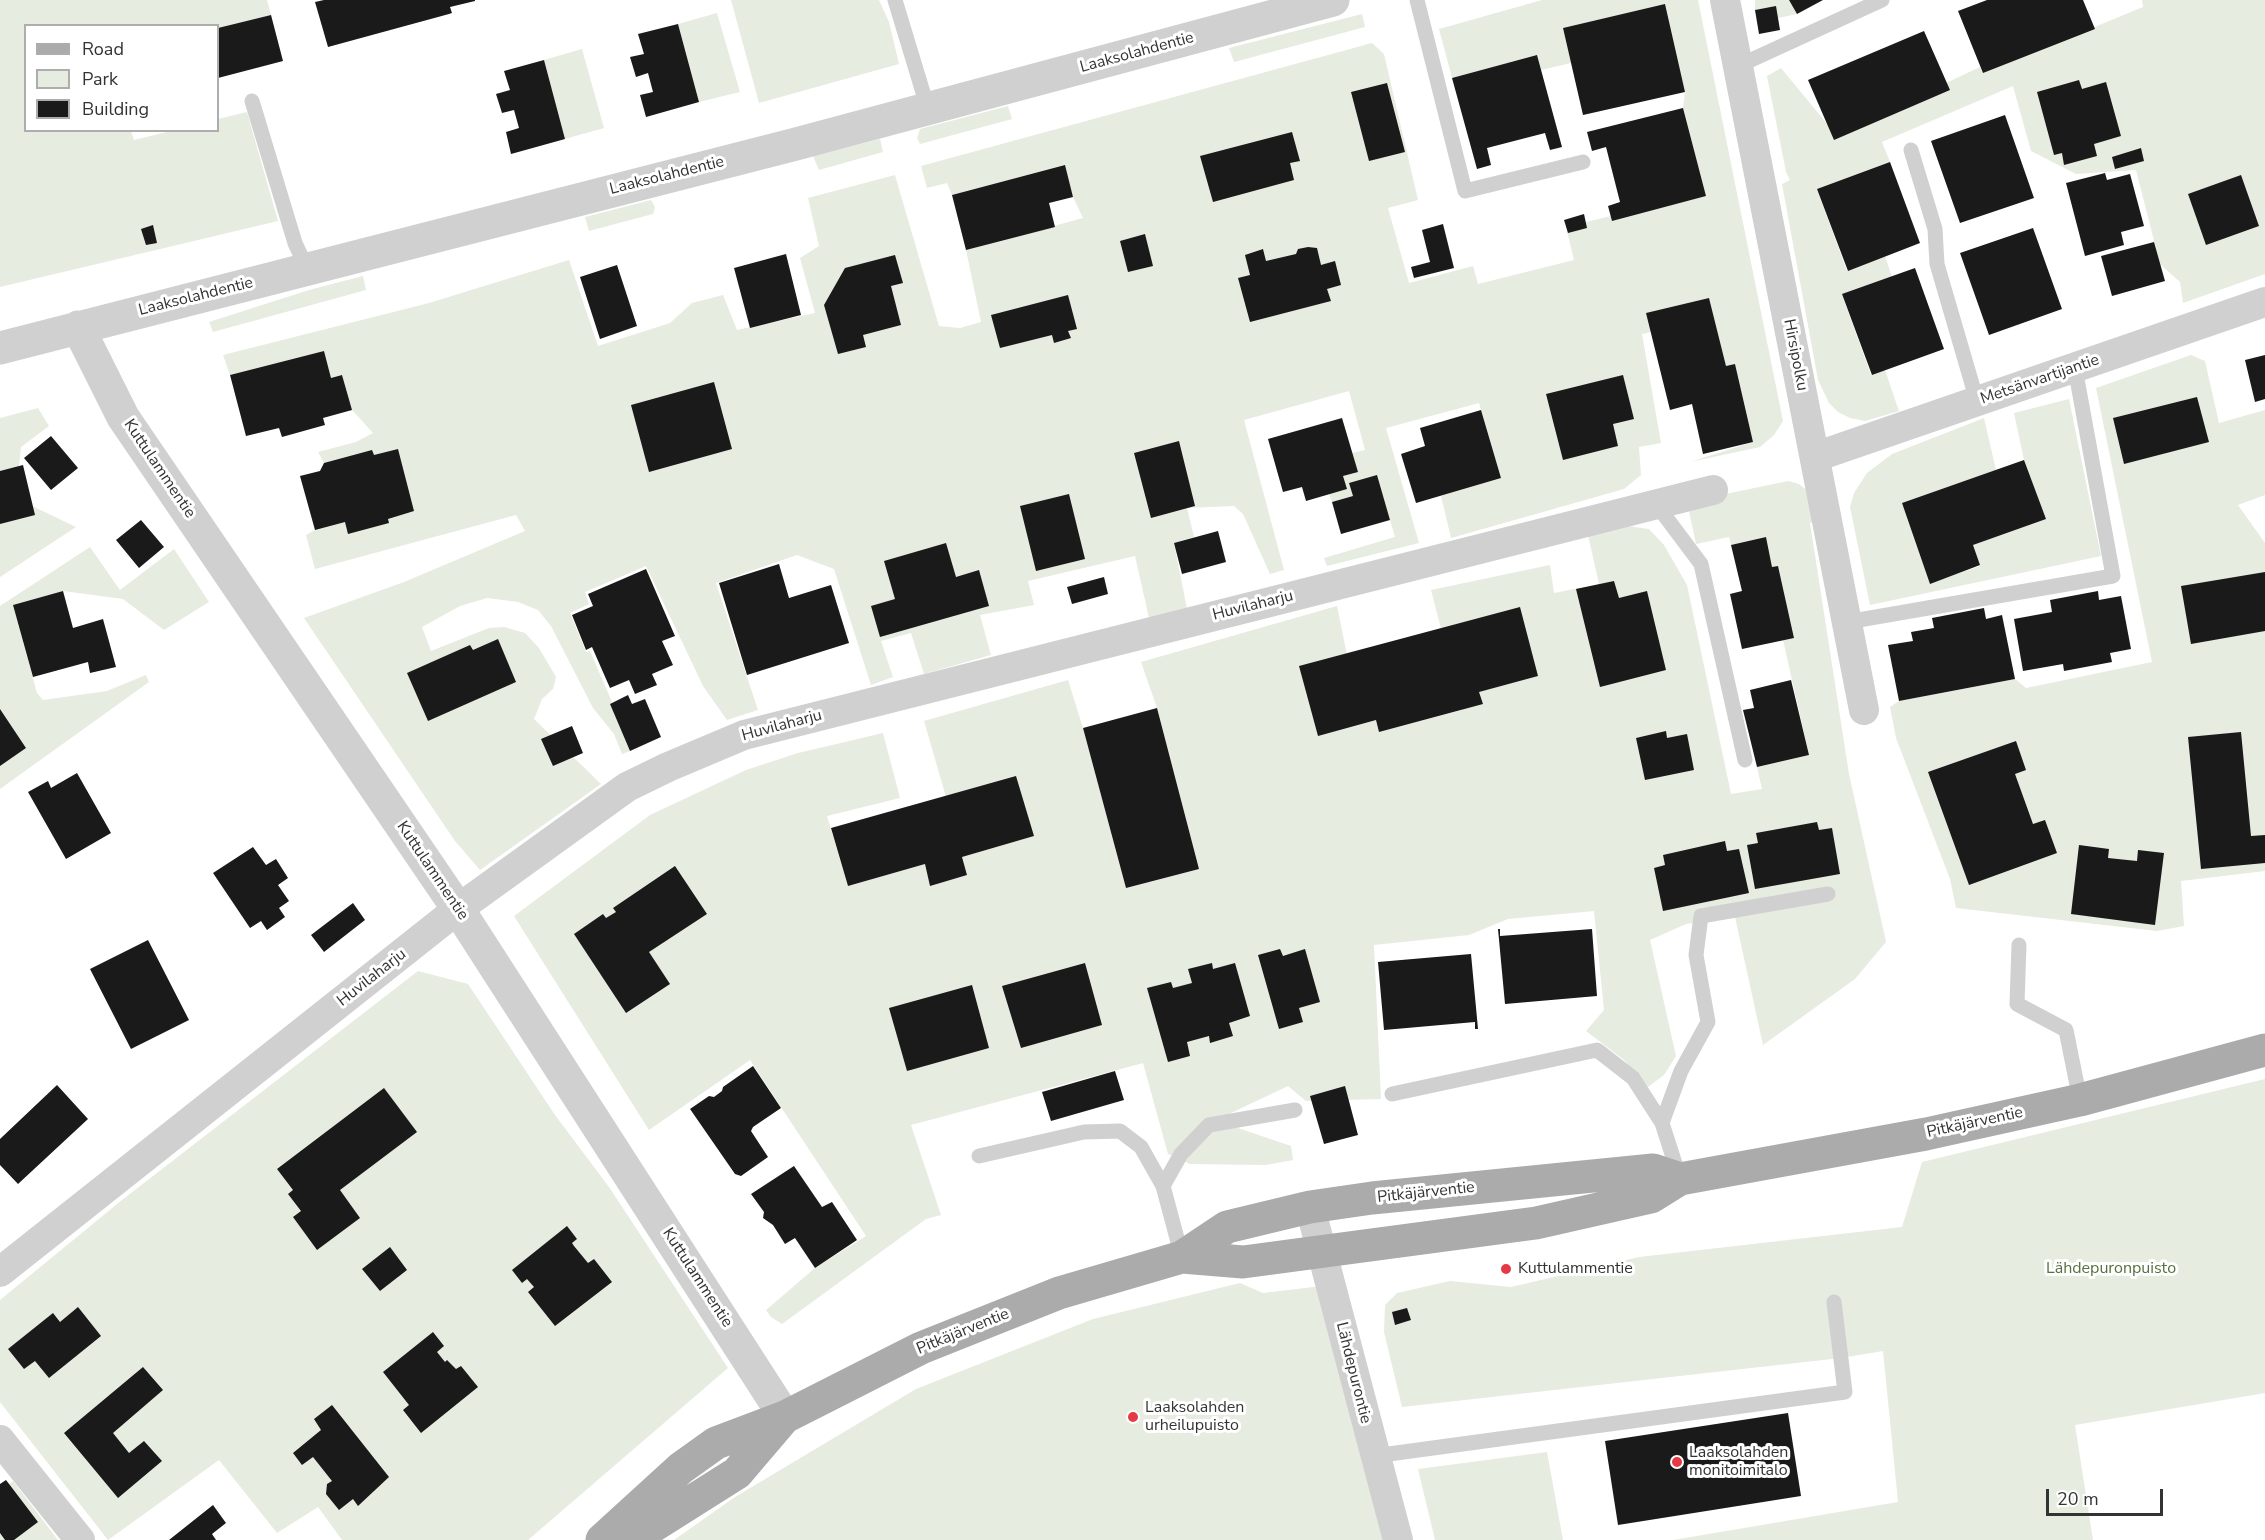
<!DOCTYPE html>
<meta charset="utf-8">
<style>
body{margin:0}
#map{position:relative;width:2265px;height:1540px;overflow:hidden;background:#fff;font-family:"Nunito Sans",sans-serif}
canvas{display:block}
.legend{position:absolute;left:24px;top:24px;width:195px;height:108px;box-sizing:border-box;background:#fff;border:2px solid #adadad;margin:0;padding:8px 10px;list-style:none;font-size:18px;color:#333}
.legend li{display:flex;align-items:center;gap:12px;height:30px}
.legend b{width:30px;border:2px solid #adadad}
.scale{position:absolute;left:2046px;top:1489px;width:117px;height:27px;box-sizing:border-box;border:3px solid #333;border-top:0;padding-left:8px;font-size:18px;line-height:21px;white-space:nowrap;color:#333;-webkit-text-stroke:4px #fff;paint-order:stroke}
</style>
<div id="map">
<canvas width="2265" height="1540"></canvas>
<ul class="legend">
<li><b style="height:8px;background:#ababab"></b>Road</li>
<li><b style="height:16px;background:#e6ecdf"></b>Park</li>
<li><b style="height:16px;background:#1a1a1a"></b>Building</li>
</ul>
<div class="scale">20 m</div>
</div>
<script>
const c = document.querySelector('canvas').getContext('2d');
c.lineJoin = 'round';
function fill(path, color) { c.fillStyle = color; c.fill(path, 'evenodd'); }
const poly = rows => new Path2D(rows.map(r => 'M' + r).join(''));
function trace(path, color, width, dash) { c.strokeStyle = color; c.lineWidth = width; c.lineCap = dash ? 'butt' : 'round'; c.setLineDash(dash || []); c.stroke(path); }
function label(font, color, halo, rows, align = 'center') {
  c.font = font + ' "Nunito Sans",sans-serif'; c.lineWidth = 6; c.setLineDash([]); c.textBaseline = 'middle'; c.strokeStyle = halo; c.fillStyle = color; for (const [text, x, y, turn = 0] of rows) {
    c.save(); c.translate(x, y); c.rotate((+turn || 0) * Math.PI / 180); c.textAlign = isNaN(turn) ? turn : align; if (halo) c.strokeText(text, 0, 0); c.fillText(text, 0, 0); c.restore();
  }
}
fill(poly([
 [0,0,267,0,271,15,218,28,218,26,26,26,26,130,131,131,134,140,171,131,218,130,218,119,247,112,278,221,0,287],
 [731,0,879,0,889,22,899,64,759,103],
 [1542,0,1698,0,1783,421,1774,435,1760,447,1690,462,1753,442,1735,364,1726,366,1709,298,1647,313,1651,332,1642,334,1661,443,1639,447,1641,475,1624,489,1451,538,1441,496,1501,478,1479,403,1386,428,1419,543,1327,566,1324,558,1395,537,1377,476,1350,483,1353,496,1332,502,1329,494,1346,489,1343,476,1357,472,1352,453,1365,450,1349,391,1244,420,1284,570,1270,574,1243,514,1234,506,1187,508,1194,537,1174,543,1187,609,1149,618,1135,556,1028,581,1034,605,980,615,991,655,924,674,911,633,881,641,893,677,871,685,834,569,797,555,716,583,758,710,727,720,703,686,646,566,585,592,589,604,570,613,586,652,590,651,612,702,610,704,630,751,622,754,614,734,593,708,551,626,538,610,518,602,487,598,460,606,422,627,431,651,489,628,504,627,525,633,539,648,556,677,553,689,542,699,534,719,601,784,480,870,455,841,304,618,404,582,525,531,516,515,315,569,306,535,315,530,300,476,320,471,324,463,318,452,356,442,373,433,352,410,342,375,331,378,324,351,230,375,223,355,429,303,569,260,598,346,670,323,692,303,723,295,737,330,815,313,800,258,819,246,808,198,895,175,939,326,960,328,981,322,966,250,1083,218,1073,197,1064,165,952,195,947,183,927,188,921,166,1372,43,1384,54,1418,200,1388,208,1409,283,1473,266,1478,284,1574,260,1566,227,1611,216,1612,220,1706,196,1683,108,1685,92,1664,5,1563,28,1571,63,1541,70,1537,55,1452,78,1439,29],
 [1755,0,1789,0,1797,14,1778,18,1775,7,1755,10],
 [2142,0,2265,0,2265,274,2183,303,2180,282,2160,264,2136,170,2076,174,2031,151,2013,86,1882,142,1890,162,1817,189,1847,271,1885,256,1892,277,1842,295,1871,375,1885,370,1899,411,1865,421,1850,418,1838,412,1829,403,1818,380,1782,184,1790,180,1786,172,1767,76,1781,68,1828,125,1834,139,1950,90,1946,83,1980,67,1983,73,2143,7],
 [717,13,740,92,699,102,678,24],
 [1362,14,1365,27,1234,62,1229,48],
 [582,49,604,128,565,139,544,60],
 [1008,106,1012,119,920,144,917,138,920,129],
 [880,139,883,152,819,170,813,156],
 [651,200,655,207,653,214,589,231,585,217],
 [363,276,366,290,213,332,209,322,309,290],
 [2191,355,2205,361,2219,423,2265,410,2265,495,2238,505,2265,543,2265,871,2181,881,2184,926,2157,931,1956,908,1950,879,1896,738,1890,707,1899,701,2015,679,2026,688,2152,662,2096,388],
 [2069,399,2101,556,1870,605,1850,507,1854,493,1867,473,1892,454,1984,418,1996,470,1902,503,1930,583,1980,566,1973,545,2045,519,2024,460,2014,413],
 [38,408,49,426,21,447,19,466,32,506,76,527,0,577,0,418],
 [1788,481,1799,484,1809,492,1817,522,1810,523,1849,774,1886,942,1855,979,1763,1045,1735,917,1686,924,1650,940,1676,1056,1664,1075,1648,1087,1624,1060,1586,1031,1604,1010,1594,911,1508,919,1469,935,1374,945,1381,1099,1306,1101,1288,1086,1231,1113,1235,1127,1291,1146,1293,1160,1266,1165,1190,1164,1168,1154,1143,1063,911,1125,941,1215,926,1219,782,1324,771,1317,766,1310,815,1268,866,1236,750,1060,649,1130,514,916,650,815,746,770,798,753,883,733,900,798,827,816,848,886,925,864,930,885,967,875,962,857,1034,836,946,797,924,721,1068,680,1083,728,1126,888,1199,869,1157,708,1141,662,1337,606,1361,724,1376,720,1379,732,1462,710,1431,590,1550,565,1554,593,1599,584,1588,535,1627,526,1649,529,1664,545,1687,585,1731,794,1762,789,1757,767,1809,755,1783,640,1794,637,1778,566,1772,567,1766,537,1731,545,1729,537,1696,544,1687,502],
 [90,547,120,590,174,549,209,602,164,630,123,599,63,591,13,605,37,693,43,700,107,691,146,675,149,682,0,789,0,766,26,748,0,709,0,606],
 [418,971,468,984,555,1115,609,1187,728,1368,528,1540,342,1540,318,1507,277,1533,219,1460,108,1540,0,1402,0,1300,122,1200],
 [2265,1079,2265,1393,2075,1425,2093,1540,1673,1540,1898,1502,1883,1351,1841,1358,1402,1407,1384,1332,1385,1305,1397,1293,1450,1281,1511,1287,1639,1257,1902,1227,1922,1162],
 [1240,1283,1263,1293,1330,1285,1398,1540,674,1540,735,1497,916,1389,1093,1319],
 [1547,1452,1563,1540,1435,1540,1418,1469],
 [13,1481,58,1540,0,1540,0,1491]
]), '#e6ecdf');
fill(poly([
 [324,0,475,0,475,1,450,7,452,13,449,14,328,47,315,2],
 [1789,0,1823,0,1797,14],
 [1987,0,2083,0,2095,29,1983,73,1958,11],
 [1665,4,1685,92,1583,115,1563,28],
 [1776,6,1780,30,1759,34,1755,10],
 [271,15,283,61,218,78,218,28],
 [678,24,699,102,646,117,640,95,653,92,648,73,636,77,630,57,644,54,638,34],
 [1924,31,1950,90,1834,140,1808,80],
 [1537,55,1562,147,1550,150,1545,133,1487,148,1491,165,1477,169,1452,78],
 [544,60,565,139,511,154,506,132,519,128,514,110,502,113,496,94,510,90,504,71],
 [2079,80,2082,89,2106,82,2121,136,2094,144,2097,156,2064,165,2062,153,2054,155,2037,92],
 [1387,83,1405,152,1369,161,1351,92],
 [1683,108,1706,196,1612,221,1608,206,1620,202,1606,147,1592,151,1587,132],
 [2005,115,2034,198,1960,223,1931,141],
 [1292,132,1300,161,1290,163,1294,180,1213,202,1200,156],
 [2141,148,2144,161,2115,169,2112,157],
 [1890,162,1920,243,1848,271,1817,189],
 [1065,165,1073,197,1049,203,1055,227,966,250,952,195],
 [2105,173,2107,180,2130,174,2144,226,2121,232,2124,245,2085,256,2066,183],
 [2241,175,2259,226,2206,245,2188,194],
 [1584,214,1587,228,1568,233,1564,220],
 [1443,224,1454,268,1414,278,1411,267,1430,262,1422,230],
 [153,225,157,243,146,245,141,229],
 [2033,228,2062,309,1989,335,1960,253],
 [1145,234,1153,266,1128,272,1120,241],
 [2154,242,2165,281,2112,296,2101,256],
 [1308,247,1317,248,1321,265,1335,261,1341,285,1327,289,1331,301,1250,322,1238,278,1250,275,1245,255,1263,249,1266,261,1296,254,1298,249],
 [786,254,801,315,750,328,734,268],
 [895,255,903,283,891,286,901,325,863,335,866,347,838,354,824,305,845,268],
 [617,265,637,326,600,339,580,277],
 [1915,268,1944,349,1872,375,1842,294],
 [1068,295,1077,329,1068,331,1071,338,1054,343,1052,335,1000,348,991,315],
 [1709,298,1726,366,1735,364,1753,442,1703,454,1692,404,1670,410,1646,313],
 [324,351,331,378,342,375,352,410,323,418,325,425,282,437,279,428,246,436,230,375],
 [2265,355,2265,399,2255,402,2245,360],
 [1623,375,1634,419,1613,424,1618,446,1563,460,1546,394],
 [714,382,732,449,649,472,631,405],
 [2197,397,2209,442,2124,464,2113,418],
 [1481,410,1501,478,1416,503,1401,454,1425,446,1420,428],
 [1342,418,1358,472,1343,476,1347,489,1306,501,1302,487,1283,492,1268,439],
 [51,436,78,468,51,490,24,458],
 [1179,441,1195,506,1151,518,1134,453],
 [398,449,414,511,388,519,389,523,348,534,345,522,315,530,300,476,320,471,324,463,372,450,374,455],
 [2024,460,2046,519,1973,545,1980,565,1930,584,1902,503],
 [23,465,35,515,0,524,0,471],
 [1377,475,1390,520,1341,534,1332,502,1353,496,1349,483],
 [1069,494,1085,559,1036,571,1020,506],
 [141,520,164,547,139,568,116,540],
 [1218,531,1226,562,1182,574,1174,543],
 [1766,537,1772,567,1778,566,1794,638,1742,649,1730,594,1742,591,1731,545],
 [946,543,956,577,979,570,989,606,880,637,871,606,895,599,884,561],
 [779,564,789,598,831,585,849,643,747,675,719,583],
 [646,569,675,636,662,641,673,665,652,674,657,685,635,694,629,680,610,688,592,647,586,650,572,615,593,606,588,594],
 [2265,572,2265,631,2191,644,2181,586],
 [1104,577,1108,594,1072,604,1067,587],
 [1614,581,1619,598,1647,591,1666,670,1600,687,1576,589],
 [63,591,73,628,103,619,116,667,90,673,88,662,33,677,13,605],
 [2098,591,2099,600,2121,596,2131,649,2110,653,2112,662,2064,671,2063,664,2023,671,2014,619,2052,612,2050,600],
 [1520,607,1538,676,1479,692,1483,704,1379,732,1376,720,1318,736,1299,666],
 [1984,608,1986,619,2002,615,2015,679,1899,701,1888,645,1913,641,1911,632,1934,628,1932,618],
 [498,639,516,682,428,721,407,673,470,645,473,650],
 [1791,680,1809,755,1757,767,1743,710,1754,708,1750,690],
 [628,695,632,704,645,699,661,737,630,751,610,704],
 [1157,708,1199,869,1126,888,1083,728],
 [0,709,26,748,0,766],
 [572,726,583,753,553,766,541,739],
 [1666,731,1667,738,1687,734,1694,770,1645,780,1636,738],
 [2241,732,2251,836,2265,835,2265,863,2201,869,2188,737],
 [2016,741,2026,770,2015,774,2033,824,2045,820,2057,853,1969,885,1928,772],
 [77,773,111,833,66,859,28,792,48,781,51,788],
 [1016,776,1034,836,962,857,967,875,930,886,925,864,848,886,831,828],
 [1817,822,1819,830,1832,828,1840,874,1755,889,1747,845,1758,843,1756,833],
 [1725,841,1727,851,1739,849,1749,893,1663,911,1654,868,1665,865,1663,855],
 [2079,845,2109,849,2108,858,2137,861,2138,850,2164,853,2155,925,2071,914],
 [253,847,266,865,276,859,288,878,278,885,289,901,279,908,285,917,267,930,261,921,250,928,213,873],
 [675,866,707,914,649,952,670,984,626,1013,574,934,603,914,606,918,616,912,613,908],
 [353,903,365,920,324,952,311,935],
 [1498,929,1500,929,1500,936,1592,929,1597,996,1505,1004],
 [148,940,189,1020,131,1049,90,969],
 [1280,949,1283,956,1305,949,1320,1002,1299,1008,1303,1022,1279,1029,1258,955],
 [1471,954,1478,1029,1475,1029,1475,1022,1384,1030,1378,962],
 [1085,963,1102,1025,1021,1048,1002,986],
 [1212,963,1213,969,1235,963,1250,1016,1229,1023,1233,1036,1210,1043,1209,1036,1187,1042,1190,1056,1168,1062,1147,988,1171,982,1173,988,1192,983,1188,969],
 [972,985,989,1048,907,1071,889,1008],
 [753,1066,781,1108,753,1127,751,1131,768,1157,741,1176,735,1174,690,1109,709,1096,714,1097,722,1091,723,1087],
 [1115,1071,1124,1100,1051,1121,1042,1092],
 [57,1085,88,1119,18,1184,0,1165,0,1139],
 [1345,1086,1358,1135,1324,1144,1310,1096],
 [384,1088,417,1132,340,1190,360,1218,317,1250,293,1217,301,1211,288,1194,293,1190,277,1169],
 [794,1166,822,1207,832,1202,857,1240,815,1268,795,1238,785,1244,773,1225,763,1218,764,1212,751,1194],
 [567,1226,577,1239,572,1243,574,1246,588,1263,594,1259,612,1282,555,1326,528,1292,534,1287,527,1279,522,1283,512,1270],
 [390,1247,407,1270,380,1291,362,1269],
 [78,1307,101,1336,49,1378,35,1361,24,1369,8,1349,53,1313,60,1322],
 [1407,1308,1411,1320,1395,1325,1392,1312],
 [433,1332,444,1346,437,1352,445,1362,447,1360,456,1369,461,1366,478,1387,421,1433,403,1410,409,1405,383,1372],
 [143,1367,163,1390,113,1433,129,1453,144,1441,162,1461,118,1498,64,1433],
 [332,1405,389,1477,358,1506,353,1499,339,1510,326,1494,327,1484,332,1481,313,1457,302,1465,293,1453,321,1430,314,1419],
 [1788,1413,1801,1496,1618,1525,1605,1441],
 [6,1480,38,1522,14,1540,5,1540,0,1533,0,1484],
 [213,1505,226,1523,212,1534,216,1540,169,1540]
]), '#1a1a1a');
trace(poly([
 [895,0,928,109],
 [1417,0,1465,191,1583,162],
 [1738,66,1882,0],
 [252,101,295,243,307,269],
 [1911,150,1935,229,1937,264,1977,401],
 [1656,504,1701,564,1745,760],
 [1847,622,2113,576,2075,368],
 [2019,945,2017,1004,2066,1030,2080,1100],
 [1392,1094,1597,1050,1633,1078,1662,1123,1680,1179],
 [1662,1123,1681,1071,1708,1022,1696,955,1701,916,1828,894],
 [979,1156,1084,1132,1120,1131,1141,1147,1163,1186,1182,1257],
 [1163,1186,1181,1154,1209,1125,1295,1110],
 [1374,1456,1845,1392,1834,1302]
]), '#d0d0d0', 15);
trace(poly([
 [1725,0,1864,710],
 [1815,457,2265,302],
 [1310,1207,1398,1540],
 [0,1272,458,909,627,787,668,767,744,735,1713,490],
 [0,1440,80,1540]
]), '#d0d0d0', 30);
trace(poly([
 [78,327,123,417,458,909,785,1417],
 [0,348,796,144,1333,0]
]), '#d0d0d0', 33);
trace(poly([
 [1182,1257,1243,1262,1536,1223,1651,1197,1680,1179,1926,1134,2080,1100,2265,1050],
 [602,1540,681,1468,716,1443,785,1417,921,1348,1059,1293,1182,1257,1227,1227,1310,1207,1372,1198,1653,1170,1680,1179],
 [631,1540,737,1473,783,1419]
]), '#ababab', 33);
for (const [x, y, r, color] of [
 [1506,1269,6,"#e63946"],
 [1133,1417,6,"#e63946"],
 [1677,1462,6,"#e63946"]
]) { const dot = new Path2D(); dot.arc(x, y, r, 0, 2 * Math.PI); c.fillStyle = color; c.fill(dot); trace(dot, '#fff', 2); }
label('16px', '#333', '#fff', [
 ["Laaksolahdentie",1137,53,-15],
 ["Laaksolahdentie",667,176,-14],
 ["Laaksolahdentie",196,297,-14],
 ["Hirsipolku",1795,355,79],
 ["Metsänvartijantie",2040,380,-19],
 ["Kuttulammentie",159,469,56],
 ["Huvilaharju",1253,606,-14],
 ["Huvilaharju",782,726,-15],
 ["Kuttulammentie",432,871,56],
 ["Huvilaharju",372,978,-38],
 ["Pitkäjärventie",1975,1123,-12],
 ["Pitkäjärventie",1426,1193,-6],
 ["Kuttulammentie",697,1278,57],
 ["Pitkäjärventie",963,1332,-22],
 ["Lähdepurontie",1353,1373,76]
]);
label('16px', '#333', '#fff', [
 ["Kuttulammentie",1518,1269],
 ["Laaksolahden",1145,1408],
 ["urheilupuisto",1145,1426],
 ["Laaksolahden",1689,1453],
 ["monitoimitalo",1689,1471]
], 'left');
label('16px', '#56703f', '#fff', [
 ["Lähdepuronpuisto",2111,1269]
]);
</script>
